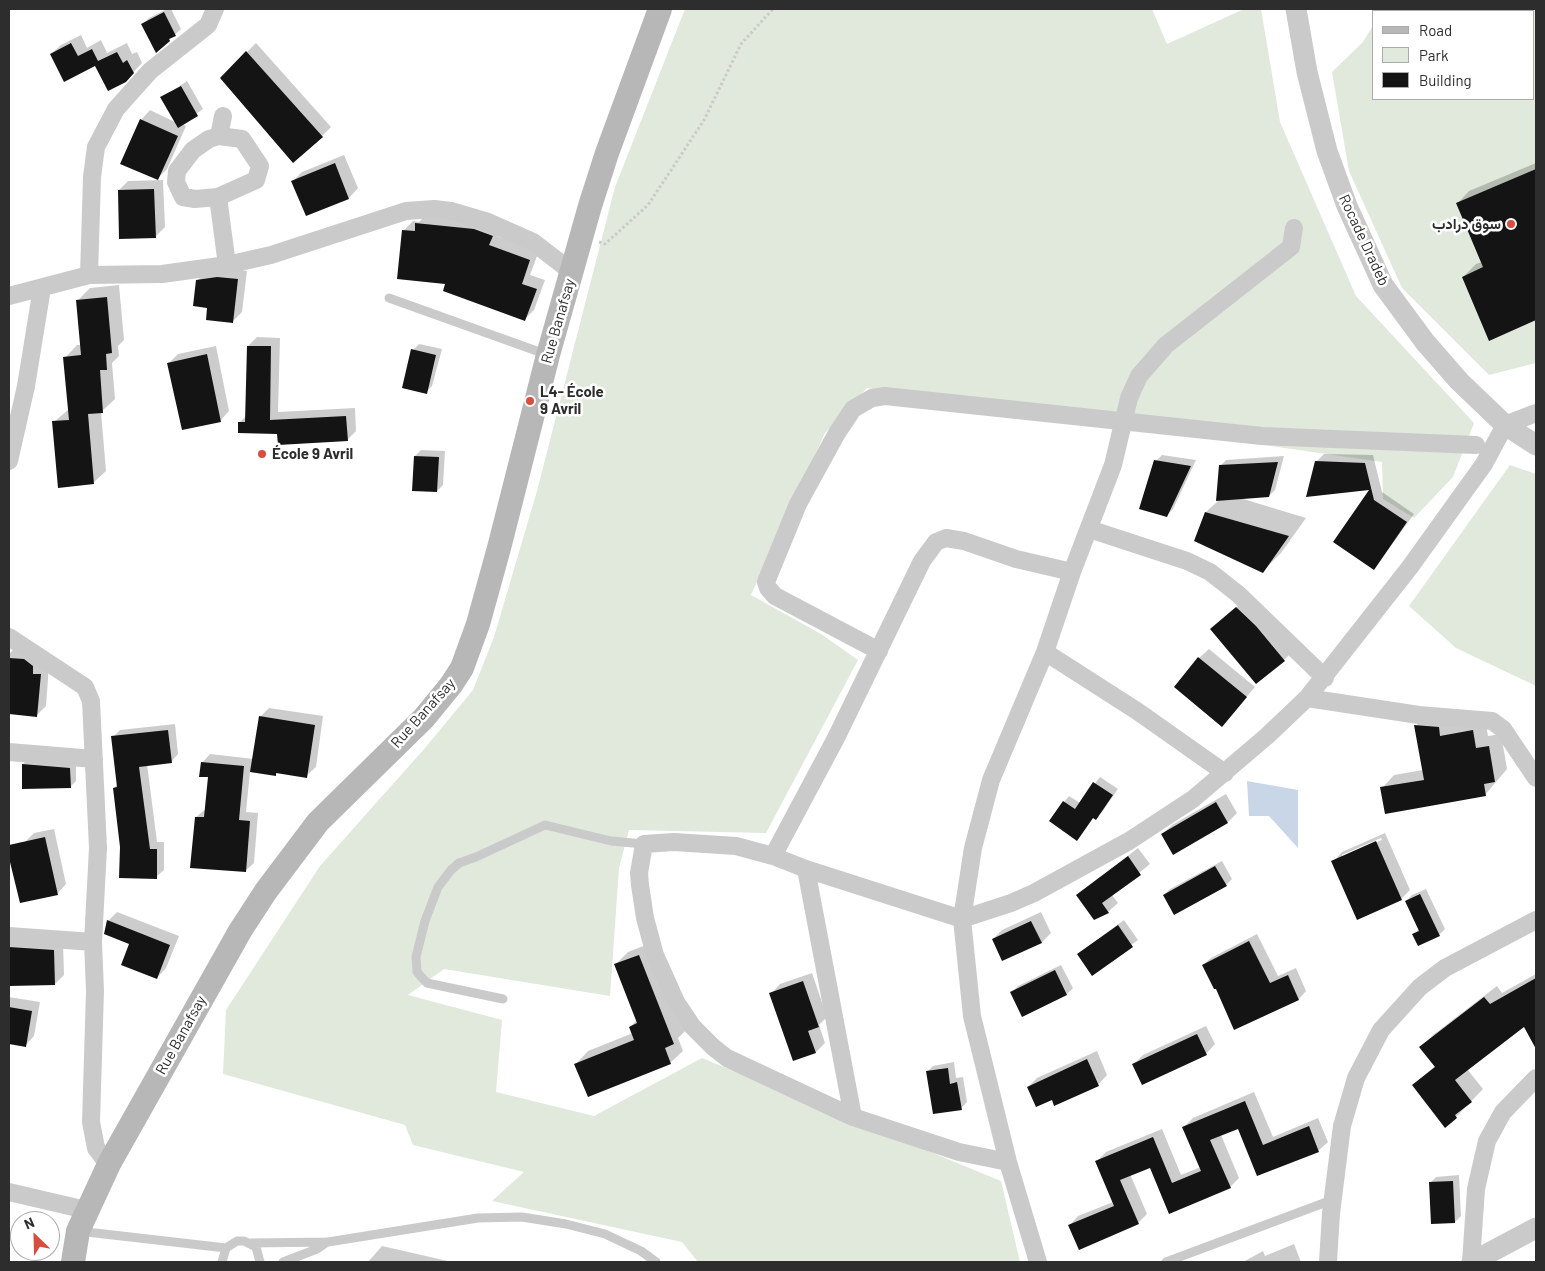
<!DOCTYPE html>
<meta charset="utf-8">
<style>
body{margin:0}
#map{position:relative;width:1545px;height:1271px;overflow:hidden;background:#fff;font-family:Barlow,sans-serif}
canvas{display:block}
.frame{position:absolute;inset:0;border:10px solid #2d2d2d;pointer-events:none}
.legend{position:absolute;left:1372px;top:10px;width:162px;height:90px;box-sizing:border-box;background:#fff;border:1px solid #ababab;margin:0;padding:6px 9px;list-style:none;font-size:15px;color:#2d2d2d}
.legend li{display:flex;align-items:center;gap:10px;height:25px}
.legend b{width:25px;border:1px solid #ababab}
.north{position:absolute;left:10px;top:1211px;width:50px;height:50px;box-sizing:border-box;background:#fff;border:1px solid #ababab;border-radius:50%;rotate:336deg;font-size:14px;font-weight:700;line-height:20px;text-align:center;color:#2d2d2d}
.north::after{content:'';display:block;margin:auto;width:18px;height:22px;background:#d54e3e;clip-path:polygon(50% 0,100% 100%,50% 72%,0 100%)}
</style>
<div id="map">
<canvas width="1545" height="1271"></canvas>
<div class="frame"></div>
<ul class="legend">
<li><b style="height:6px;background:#b7b7b7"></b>Road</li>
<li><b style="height:14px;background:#e0e9dc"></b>Park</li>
<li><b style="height:14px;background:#141414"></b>Building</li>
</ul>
<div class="north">N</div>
</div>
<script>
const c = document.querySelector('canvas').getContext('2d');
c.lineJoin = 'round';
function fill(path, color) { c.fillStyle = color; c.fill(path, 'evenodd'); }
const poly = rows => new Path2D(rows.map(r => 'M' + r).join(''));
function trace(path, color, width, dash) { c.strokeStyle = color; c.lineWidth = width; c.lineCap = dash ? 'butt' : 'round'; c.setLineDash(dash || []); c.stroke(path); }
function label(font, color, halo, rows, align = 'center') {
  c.font = font + ' Barlow,Vazirmatn,sans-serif'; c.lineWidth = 5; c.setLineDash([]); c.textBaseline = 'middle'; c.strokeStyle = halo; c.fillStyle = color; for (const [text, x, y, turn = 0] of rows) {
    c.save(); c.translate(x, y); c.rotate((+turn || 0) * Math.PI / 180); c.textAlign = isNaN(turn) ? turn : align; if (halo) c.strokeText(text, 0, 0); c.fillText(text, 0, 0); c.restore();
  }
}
fill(poly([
 [685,9,1152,9,1167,44,1244,9,1261,9,1280,122,1356,296,1474,423,1453,477,1414,518,1383,499,1382,462,867,388,825,433,751,595,821,634,858,660,766,833,629,830,619,868,610,996,444,969,408,995,502,1020,496,1092,594,1116,702,1058,1001,1181,1020,1262,698,1262,682,1242,492,1201,524,1172,413,1145,405,1125,223,1074,226,1010,320,866,425,748,473,690,494,637,537,491,615,187],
 [1384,9,1536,9,1536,363,1489,375,1402,288,1349,171,1332,72,1363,42,1374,24,1374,99,1534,99,1534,11,1382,11],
 [1510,465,1536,474,1536,686,1456,648,1409,606]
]), '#e0e9dc');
fill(poly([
 [1247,781,1298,790,1298,848,1269,816,1249,816]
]), '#c9d6e8');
fill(poly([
 [167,9,171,9,181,29,169,40,143,24,149,18],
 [81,35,87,48,101,40,107,53,127,43,132,54,137,52,142,63,125,81,96,65,51,54,61,45],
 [256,43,331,127,322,136,221,78],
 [187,81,203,109,182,124,186,126,167,169,157,179,141,120,150,110,175,122,162,98],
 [344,155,358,188,349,198,307,215,293,181,302,172],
 [1536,163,1536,319,1490,339,1463,277,1476,264,1482,262,1457,204,1469,191],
 [163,180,165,227,155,237,119,190,128,181],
 [426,215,501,227,497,236,539,251,530,275,545,280,534,310,525,319,447,283,398,278,404,230,413,221,419,222],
 [227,268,247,271,242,312,233,321,208,307,197,281,207,271],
 [119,285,124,340,118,346,119,356,112,363,115,399,101,412,106,471,93,483,54,422,69,409,65,358,77,345,81,345,77,301,90,288],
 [257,337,280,338,278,412,355,408,356,431,347,440,278,433,239,423,247,415,248,346],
 [419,344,442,349,432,386,426,392,413,350],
 [216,346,229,411,220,421,169,363,178,354],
 [421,450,445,451,443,485,437,491,415,456],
 [1324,454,1373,455,1382,492,1414,514,1374,569,1335,542,1372,488,1308,496,1316,462],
 [1162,455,1196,460,1173,509,1167,515,1156,461],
 [1284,456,1275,490,1269,496,1240,498,1306,518,1281,553,1263,571,1206,512,1218,501,1220,466,1226,460],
 [1246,599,1293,651,1284,660,1212,629],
 [14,649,49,665,46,706,36,716,9,713,9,654],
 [1209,649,1255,687,1222,725,1199,658],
 [269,708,323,716,316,767,306,776,278,772,275,775,250,771,246,812,258,813,254,863,245,871,196,817,206,809,209,776,202,763,210,754,254,759,260,717],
 [1428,713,1485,719,1488,736,1501,734,1507,769,1485,795,1382,788,1394,775,1423,770,1416,726],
 [175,724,178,754,171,762,147,764,157,842,164,842,164,870,156,877,121,847,114,788,118,784,113,737,120,730],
 [29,758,76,762,76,781,70,787,23,764],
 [1100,777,1118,789,1102,812,1094,817,1077,839,1064,802,1069,796,1080,803],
 [1226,794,1237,813,1228,822,1162,834,1172,825],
 [54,829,66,884,57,894,21,901,9,852,18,843,25,842,34,833],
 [1385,833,1410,890,1401,899,1333,862,1342,852],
 [1381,838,1382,840,1342,858,1342,855],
 [1138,848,1150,864,1112,895,1118,903,1108,912,1094,918,1077,896],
 [1222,861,1232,879,1226,885,1164,895,1170,889],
 [1426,889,1445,929,1439,935,1414,934,1419,929,1406,901,1412,895],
 [117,912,179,936,166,968,157,978,131,943,108,921],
 [1041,912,1051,933,1042,942,1002,960,993,939,1002,930],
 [1124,920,1138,940,1092,974,1078,954],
 [1257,934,1278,976,1296,968,1306,991,1299,999,1216,987,1203,965,1211,958],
 [63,941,64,975,55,984,9,985,9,944],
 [651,943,686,1030,678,1038,683,1051,670,1063,576,1064,588,1051,633,1033,630,1027,637,1020,615,965,628,952],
 [1061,965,1073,988,1067,994,1023,1015,1012,992,1018,986],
 [812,973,827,1017,819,1025,825,1043,816,1052,794,1060,771,994,780,984],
 [1536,974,1536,1027,1527,1031,1524,1025,1467,1069,1483,1089,1456,1117,1413,1085,1435,1066,1421,1047,1433,1035,1497,986,1502,993],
 [9,997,40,1002,34,1036,25,1046,9,1043],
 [1206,1026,1215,1044,1206,1054,1134,1064,1143,1055],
 [1097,1051,1107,1075,1098,1085,1052,1098,1028,1087,1037,1078],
 [954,1062,956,1078,963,1077,967,1102,961,1108,927,1072,933,1066],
 [1254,1092,1273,1137,1318,1118,1328,1142,1318,1151,1257,1174,1238,1127,1221,1135,1239,1178,1230,1187,1170,1212,1151,1166,1130,1174,1147,1214,1138,1223,1069,1226,1078,1216,1113,1202,1097,1161,1106,1152,1162,1129,1181,1175,1201,1167,1184,1127,1193,1118],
 [1459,1175,1461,1216,1455,1222,1430,1183,1436,1177],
 [1294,1244,1301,1262,1243,1262,1263,1251,1265,1256],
 [382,1246,452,1262,368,1262]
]), '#0003');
fill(poly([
 [164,12,176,36,169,39,170,41,156,53,141,24],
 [71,43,78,56,92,49,98,61,117,52,123,63,127,60,134,73,126,82,108,91,95,66,64,82,50,54],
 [246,51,323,137,293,163,220,78],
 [181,86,198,116,178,128,160,97],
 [140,119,178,136,158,180,120,164],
 [335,163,349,199,306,216,291,181],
 [1536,169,1536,320,1489,341,1462,277,1483,267,1456,203],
 [154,189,156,238,119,239,118,190],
 [415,223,474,229,493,236,489,245,530,260,522,284,537,289,525,321,443,291,445,284,397,279,402,230,415,231],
 [217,277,238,279,233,323,206,320,207,308,193,306,196,280],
 [107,297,112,353,106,354,107,370,100,370,103,413,88,414,94,484,58,488,52,421,69,420,63,357,81,355,76,300],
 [247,346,271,346,270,420,346,416,348,441,278,445,277,434,238,433,238,422,245,422],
 [411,349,436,355,427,394,402,388],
 [207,354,221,422,182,430,167,363],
 [414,456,439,457,437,492,412,491],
 [1154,460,1191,466,1167,517,1139,509],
 [1315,461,1365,463,1374,500,1407,522,1374,570,1333,542,1369,490,1306,497],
 [1278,462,1269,497,1216,501,1219,465],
 [1205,512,1289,536,1263,573,1194,541],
 [1236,607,1256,626,1285,661,1256,684,1210,629],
 [1198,657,1247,697,1222,727,1174,687],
 [9,658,24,659,33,666,33,674,41,674,37,717,9,714],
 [259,716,315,725,307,778,276,773,276,776,250,772],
 [1414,725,1439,727,1440,736,1473,730,1476,748,1489,746,1495,782,1484,784,1486,796,1385,814,1380,787,1424,780],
 [168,730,172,763,139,767,150,849,157,849,157,879,119,878,120,847,113,788,117,787,111,736],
 [201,762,244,766,239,820,250,821,246,872,190,868,195,817,204,817,208,777,199,777],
 [22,764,70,768,71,788,22,789],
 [1093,782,1113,795,1096,820,1093,818,1077,841,1049,821,1063,801,1075,809],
 [1216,802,1228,823,1173,855,1161,834],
 [45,837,58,895,20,903,9,858,9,845],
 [1376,841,1402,900,1357,920,1331,861],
 [1128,856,1141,875,1102,903,1109,913,1094,920,1076,895],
 [1215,866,1227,886,1174,915,1163,895],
 [1420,894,1440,936,1418,946,1412,934,1419,931,1405,901],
 [107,920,170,945,157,979,121,965,129,944,104,934],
 [1031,921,1042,943,1002,961,992,939],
 [1118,925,1133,947,1092,976,1077,954],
 [1249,941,1270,983,1288,975,1299,1000,1234,1030,1216,989,1214,989,1202,965],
 [9,947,54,950,55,985,9,986],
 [639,955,674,1044,665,1048,671,1064,588,1097,574,1064,634,1040,629,1027,637,1023,614,964],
 [1055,970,1067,995,1022,1017,1010,992],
 [1536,978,1536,1049,1524,1027,1455,1080,1472,1102,1455,1115,1457,1118,1445,1128,1412,1085,1435,1067,1419,1047,1484,997,1490,1004],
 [803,981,819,1027,808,1031,816,1053,793,1061,769,993],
 [9,1007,32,1011,26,1047,9,1044],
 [1197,1034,1207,1055,1142,1085,1132,1064],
 [1087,1059,1099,1086,1054,1106,1052,1100,1036,1107,1027,1087],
 [948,1068,950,1084,957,1082,962,1110,933,1114,926,1071],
 [1245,1101,1263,1145,1309,1126,1319,1152,1257,1176,1238,1129,1210,1140,1231,1188,1169,1214,1150,1168,1120,1180,1139,1224,1079,1250,1068,1225,1114,1206,1095,1161,1153,1137,1172,1183,1201,1171,1182,1127],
 [1453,1181,1455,1223,1431,1224,1429,1182]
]), '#141414');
trace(poly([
 [599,242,605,244,648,205,704,120,741,44,773,9]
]), '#cacaca', 3, [2.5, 2.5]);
trace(poly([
 [389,298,548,355],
 [503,999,427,983,417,972,416,957,425,921,438,887,451,870,459,863,476,857,545,825,611,841,644,844],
 [78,1231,226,1248],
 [251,1243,328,1242,478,1218,522,1217,566,1224,605,1234,641,1251,656,1262],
 [222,1262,226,1248,237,1241,244,1241,256,1247,260,1262],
 [283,1262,317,1249,327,1242],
 [1166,1262,1332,1200]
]), '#cacaca', 9);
trace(poly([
 [219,136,242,139,260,166,256,180,218,197,195,199,183,197,176,182,177,171,193,150,209,139,219,136],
 [219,136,223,116],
 [218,197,227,265],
 [89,275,92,177,96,147,116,109,150,71,208,25,215,9],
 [9,296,89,275,162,274,227,265,271,255,406,211,434,209,451,211,488,222,533,242,572,272],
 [9,461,26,386,42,288],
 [1089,529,1187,561,1210,572,1238,594,1325,678],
 [9,637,85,687,91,701,98,848,93,942,95,991,91,1122,96,1148,105,1160,110,1162],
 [879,651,775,596,768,588,766,582,798,504,837,433,853,409,872,398,885,396,1262,436,1476,445],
 [1045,652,1137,711,1225,773],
 [1307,698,1419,715,1492,721,1503,729,1536,778],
 [9,752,94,759],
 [773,856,836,738,922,561,936,542,946,538,964,541,1016,559,1072,572],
 [806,869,853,1117],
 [9,936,93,942],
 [1008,1162,959,1152,853,1117,727,1058,713,1047,692,1026,676,1002,655,955,645,918,640,885,639,873,644,844,674,842,736,846,773,856,806,869,962,919,1011,903,1034,893,1129,841,1193,799,1267,736,1307,698,1410,567,1484,464,1505,425,1536,413],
 [9,1192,86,1210],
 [1038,1262,1008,1162,972,1016,962,919,973,848,991,780,1045,652,1072,572,1113,465,1129,398,1139,376,1166,345,1291,247,1294,228],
 [1328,1262,1331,1213,1342,1126,1356,1078,1381,1030,1420,987,1445,968,1536,920],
 [1471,1262,1476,1189,1487,1141,1503,1112,1536,1078]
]), '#cacaca', 18);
trace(poly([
 [1296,9,1307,72,1327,151,1347,206,1383,285,1425,342,1459,381,1505,425,1536,445],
 [1472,1262,1536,1228]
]), '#cacaca', 21);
trace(poly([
 [73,1262,78,1231,110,1162,240,931,266,891,318,822,424,718,451,685,462,668,478,624,499,548,548,355,590,206,607,153,660,9]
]), '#b7b7b7', 24);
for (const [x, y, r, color] of [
 [1511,224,5,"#d54e3e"],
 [530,401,5,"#d54e3e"],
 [262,454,5,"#d54e3e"]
]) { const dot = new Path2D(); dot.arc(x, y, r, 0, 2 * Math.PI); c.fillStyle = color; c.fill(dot); trace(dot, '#fff', 2); }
label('bold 15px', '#2d2d2d', '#fff', [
 ["سوق درادب",1501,224,"right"],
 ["L4- École",540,392],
 ["9 Avril",540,409],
 ["École 9 Avril",272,454]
], 'left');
label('15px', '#2d2d2d', '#fff', [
 ["Rocade Dradeb",1364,240,65],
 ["Rue Banafsay",558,321,-74],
 ["Rue Banafsay",423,713,-48],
 ["Rue Banafsay",181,1035,-61]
]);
</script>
